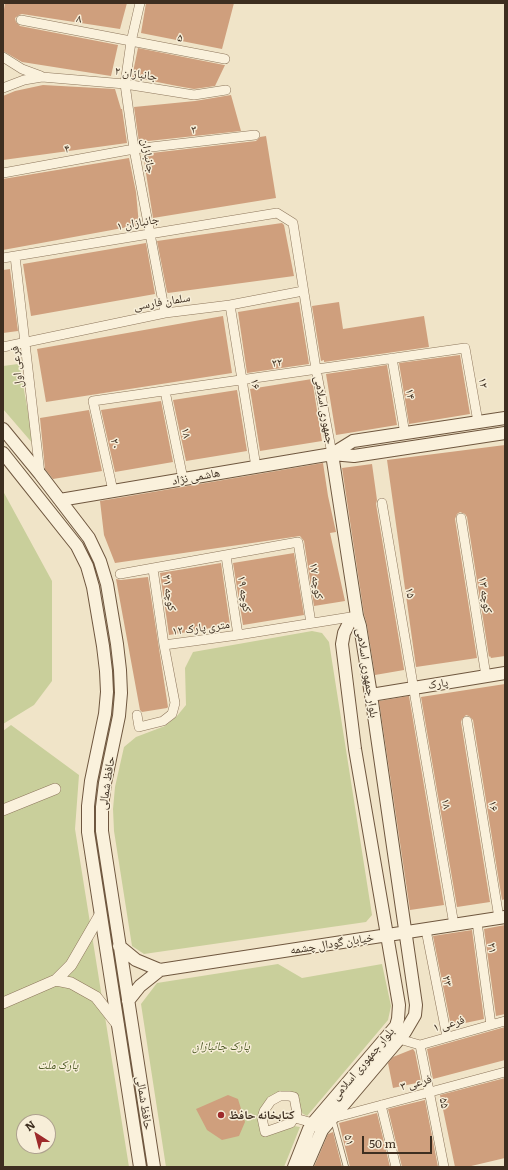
<!DOCTYPE html>
<meta charset="utf-8">
<style>
body{margin:0}
#map{position:relative;width:508px;height:1170px;overflow:hidden;background:#f0e4c8;font-family:Literata,serif}
canvas{display:block}
.frame{position:absolute;inset:0;border:4px solid #3d2e20;pointer-events:none}
.north{position:absolute;left:16px;top:1114px;width:40px;height:40px;box-sizing:border-box;background:#f7eed8;border:1px solid #ada18e;border-radius:50%;rotate:324deg;font-size:11px;font-weight:700;line-height:16px;text-align:center;color:#3d2e20}
.north::after{content:'';display:block;margin:auto;width:14px;height:18px;background:#9e2a2b;clip-path:polygon(50% 0,100% 100%,50% 72%,0 100%)}
.scale{position:absolute;left:362px;top:1136px;width:70px;height:18px;box-sizing:border-box;border:2px solid #3d2e20;border-top:0;padding-left:5px;font-size:12px;line-height:14px;white-space:nowrap;color:#3d2e20;-webkit-text-stroke:3px #f7eed8;paint-order:stroke}
</style>
<div id="map">
<canvas width="508" height="1170"></canvas>
<div class="frame"></div>
<div class="north">N</div>
<div class="scale">50 m</div>
</div>
<script>
const c = document.querySelector('canvas').getContext('2d');
c.lineJoin = 'round';
function fill(path, color) { c.fillStyle = color; c.fill(path, 'evenodd'); }
const poly = rows => new Path2D(rows.map(r => 'M' + r).join(''));
function trace(path, color, width, dash) { c.strokeStyle = color; c.lineWidth = width; c.lineCap = dash ? 'butt' : 'round'; c.setLineDash(dash || []); c.stroke(path); }
function label(font, color, halo, rows, align = 'center') {
  c.font = font + ' Literata,"Noto Naskh Arabic",serif'; c.lineWidth = 3; c.setLineDash([]); c.textBaseline = 'middle'; c.strokeStyle = halo; c.fillStyle = color; for (const [text, x, y, turn = 0] of rows) {
    c.save(); c.translate(x, y); c.rotate((+turn || 0) * Math.PI / 180); c.textAlign = isNaN(turn) ? turn : align; if (halo) c.strokeText(text, 0, 0); c.fillText(text, 0, 0); c.restore();
  }
}
fill(poly([
 [18,364,20,368,34,445,3,409,3,366],
 [3,491,52,581,52,681,34,705,3,724],
 [312,631,322,633,329,642,372,915,366,922,144,954,132,946,114,831,113,809,115,787,124,747,136,737,165,726,177,716,186,705,185,668,193,652],
 [11,725,79,775,75,829,129,1167,3,1167,3,731],
 [24,1122,48,1122,48,1146,24,1146],
 [278,964,302,978,382,964,391,1006,388,1020,307,1116,300,1112,296,1093,275,1094,261,1130,294,1126,300,1127,284,1167,166,1167,141,1004,157,983]
]), '#c9cf9b');
fill(poly([
 [5,3,127,3,120,29,22,14,19,15,15,18,16,22,20,26,118,45,111,76,22,62,3,51,3,16],
 [146,3,234,3,222,49,141,33],
 [138,48,224,65,225,65,215,86,194,89,177,86,132,77],
 [43,85,115,89,121,109,122,109,127,143,3,160,3,96,15,91],
 [231,95,241,131,139,142,134,107,195,101],
 [266,136,276,198,153,218,143,154,256,141,260,137],
 [129,158,136,192,139,225,3,250,3,179],
 [282,223,284,225,294,276,168,293,167,292,157,241],
 [146,243,155,294,31,316,23,264],
 [10,269,18,331,3,333,3,270],
 [299,302,309,364,247,373,238,312],
 [339,302,343,329,424,316,429,347,324,362,324,360,321,361,312,306],
 [223,316,232,373,46,402,37,349],
 [460,355,470,414,409,424,399,363],
 [387,365,397,425,336,435,326,374],
 [312,379,322,441,260,451,250,389],
 [237,390,247,451,186,461,173,400],
 [161,401,173,462,115,472,101,410],
 [89,410,102,471,53,479,45,469,40,418],
 [505,445,505,656,491,658,490,656,489,657,467,517,465,514,460,512,457,514,455,519,477,658,416,667,387,460],
 [323,463,328,496,336,532,330,533,345,601,314,606,304,541,300,536,115,563,104,535,100,501],
 [372,464,377,500,376,504,404,669,404,670,375,675,367,625,364,614,342,468],
 [294,553,304,615,243,625,233,563],
 [221,563,230,625,169,635,160,573],
 [148,577,168,707,167,708,142,712,140,710,116,579,121,580],
 [505,684,505,899,502,900,473,720,469,716,466,715,462,719,461,722,490,902,457,907,421,697],
 [409,696,444,905,410,910,379,701],
 [505,925,505,1014,496,1016,484,929],
 [472,930,484,1019,451,1026,433,936],
 [505,1027,505,1060,433,1079,427,1049],
 [413,1049,415,1052,421,1082,393,1088,388,1063,393,1057],
 [505,1078,505,1158,467,1167,455,1167,440,1095],
 [228,1095,238,1099,245,1122,239,1136,222,1140,207,1130,196,1109],
 [425,1100,438,1167,402,1167,388,1109],
 [377,1113,390,1167,350,1167,339,1123],
 [333,1132,342,1167,314,1167,328,1134]
]), '#cf9f7d');
const service = poly([
 [333,1119,346,1167]
]);
const minor = poly([
 [140,3,131,42,125,84,134,149,165,313],
 [21,20,225,59],
 [3,57,22,69,41,76],
 [3,88,24,80,42,77,125,84,194,95,226,90],
 [3,173,134,149,255,135],
 [15,256,40,474],
 [3,258,277,213,293,223,316,369,332,454],
 [230,305,256,467],
 [3,347,165,313,230,305,303,291],
 [392,358,405,434],
 [165,391,183,479],
 [113,491,93,401,465,348,478,422],
 [382,503,454,925],
 [461,518,486,676],
 [226,556,238,635],
 [153,569,164,645],
 [120,574,298,542,311,623],
 [137,715,139,727,163,721,172,714,175,703,164,645,238,635,357,616],
 [467,721,499,918],
 [477,922,491,1025],
 [426,930,447,1037],
 [399,1039,420,1045,505,1021],
 [420,1045,444,1167],
 [280,1096,289,1096,294,1097,297,1113,291,1123,265,1132,262,1118,264,1111,271,1101,280,1096],
 [381,1105,396,1167],
 [295,1118,313,1123],
 [333,1118,505,1072]
]);
const tertiary = poly([
 [3,810,55,789],
 [56,980,71,983,96,997,118,1025],
 [3,1003,56,980,71,965,100,915]
]);
const secondary = poly([
 [3,429,40,474,89,538,100,561,107,584,117,644,120,670,121,693,119,716,105,783,102,807,102,831,154,1167],
 [3,453,77,546,87,566,93,587,103,646,106,671,107,692,105,714,91,781,88,806,88,832,140,1167],
 [332,454,353,441,505,418],
 [60,500,332,454,354,456,505,433],
 [371,695,505,673],
 [119,946,136,960,160,970],
 [160,970,505,917],
 [128,1001,140,986,160,970],
 [294,1167,309,1129,313,1123,396,1026,398,1019,399,1005,355,749,342,644,344,633,349,623,357,616],
 [306,1167,322,1130,405,1032,415,1015,416,1005,371,695,360,626,357,616,332,454]
]);
trace(service, '#8d765c', 6);
trace(minor, '#8d765c', 10);
trace(tertiary, '#8d765c', 12);
trace(secondary, '#6f573f', 14);
trace(service, '#faf1dc', 4.5);
trace(minor, '#faf1dc', 9);
trace(tertiary, '#faf1dc', 11);
trace(secondary, '#faf1dc', 12);
for (const [x, y, r, color] of [
 [221,1115,4,"#9e2a2b"]
]) { const dot = new Path2D(); dot.arc(x, y, r, 0, 2 * Math.PI); c.fillStyle = color; c.fill(dot); trace(dot, '#f7eed8', 1.5); }
label('12px', '#3d2e20', '#f7eed8', [
 ["۸",79,19,11],
 ["۵",180,38,10],
 ["جانبازان ۲",136,74,8],
 ["۳",194,130,-7],
 ["۴",67,149,-10],
 ["جانبازان",148,156,80],
 ["جانبازان ۱",138,223,-10],
 ["سلمان فارسی",162,302,-9],
 ["۲۲",277,363,-8],
 ["فرعی اول",17,367,-96],
 ["۱۲",483,383,80],
 ["۱۶",255,384,81],
 ["۱۴",410,394,81],
 ["جمهوری اسلامی",324,410,80],
 ["۱۸",186,433,78],
 ["۲۰",115,444,78],
 ["هاشمی نژاد",196,477,-10],
 ["کوچه ۱۷",316,581,81],
 ["کوچه ۲۱",169,593,81],
 ["۱۵",410,593,80],
 ["کوچه ۱۹",244,594,81],
 ["کوچه ۱۳",485,595,81],
 ["۱۲ متری پارک",201,628,-7],
 ["بلوار جمهوری اسلامی",367,673,81],
 ["پارک",438,684,-9],
 ["حافظ شمالی",107,783,-81],
 ["۱۸",446,804,80],
 ["۱۶",493,806,81],
 ["خیابان گودال چشمه",332,944,-9],
 ["۲۱",492,948,82],
 ["۲۳",447,981,78],
 ["فرعی ۱",449,1024,-16],
 ["بلوار جمهوری اسلامی",363,1064,-50],
 ["فرعی ۳",416,1083,-15],
 ["حافظ شمالی",144,1103,81],
 ["۵۵",444,1103,79],
 ["۵۱",349,1140,75]
]);
label('italic 12px', '#4d5a26', '#f7eed8', [
 ["پارک جانبازان",221,1046],
 ["پارک ملت",58,1065]
]);
label('bold 12px', '#3d2e20', '#f7eed8', [
 ["کتابخانه حافظ",229,1115]
], 'left');
</script>
